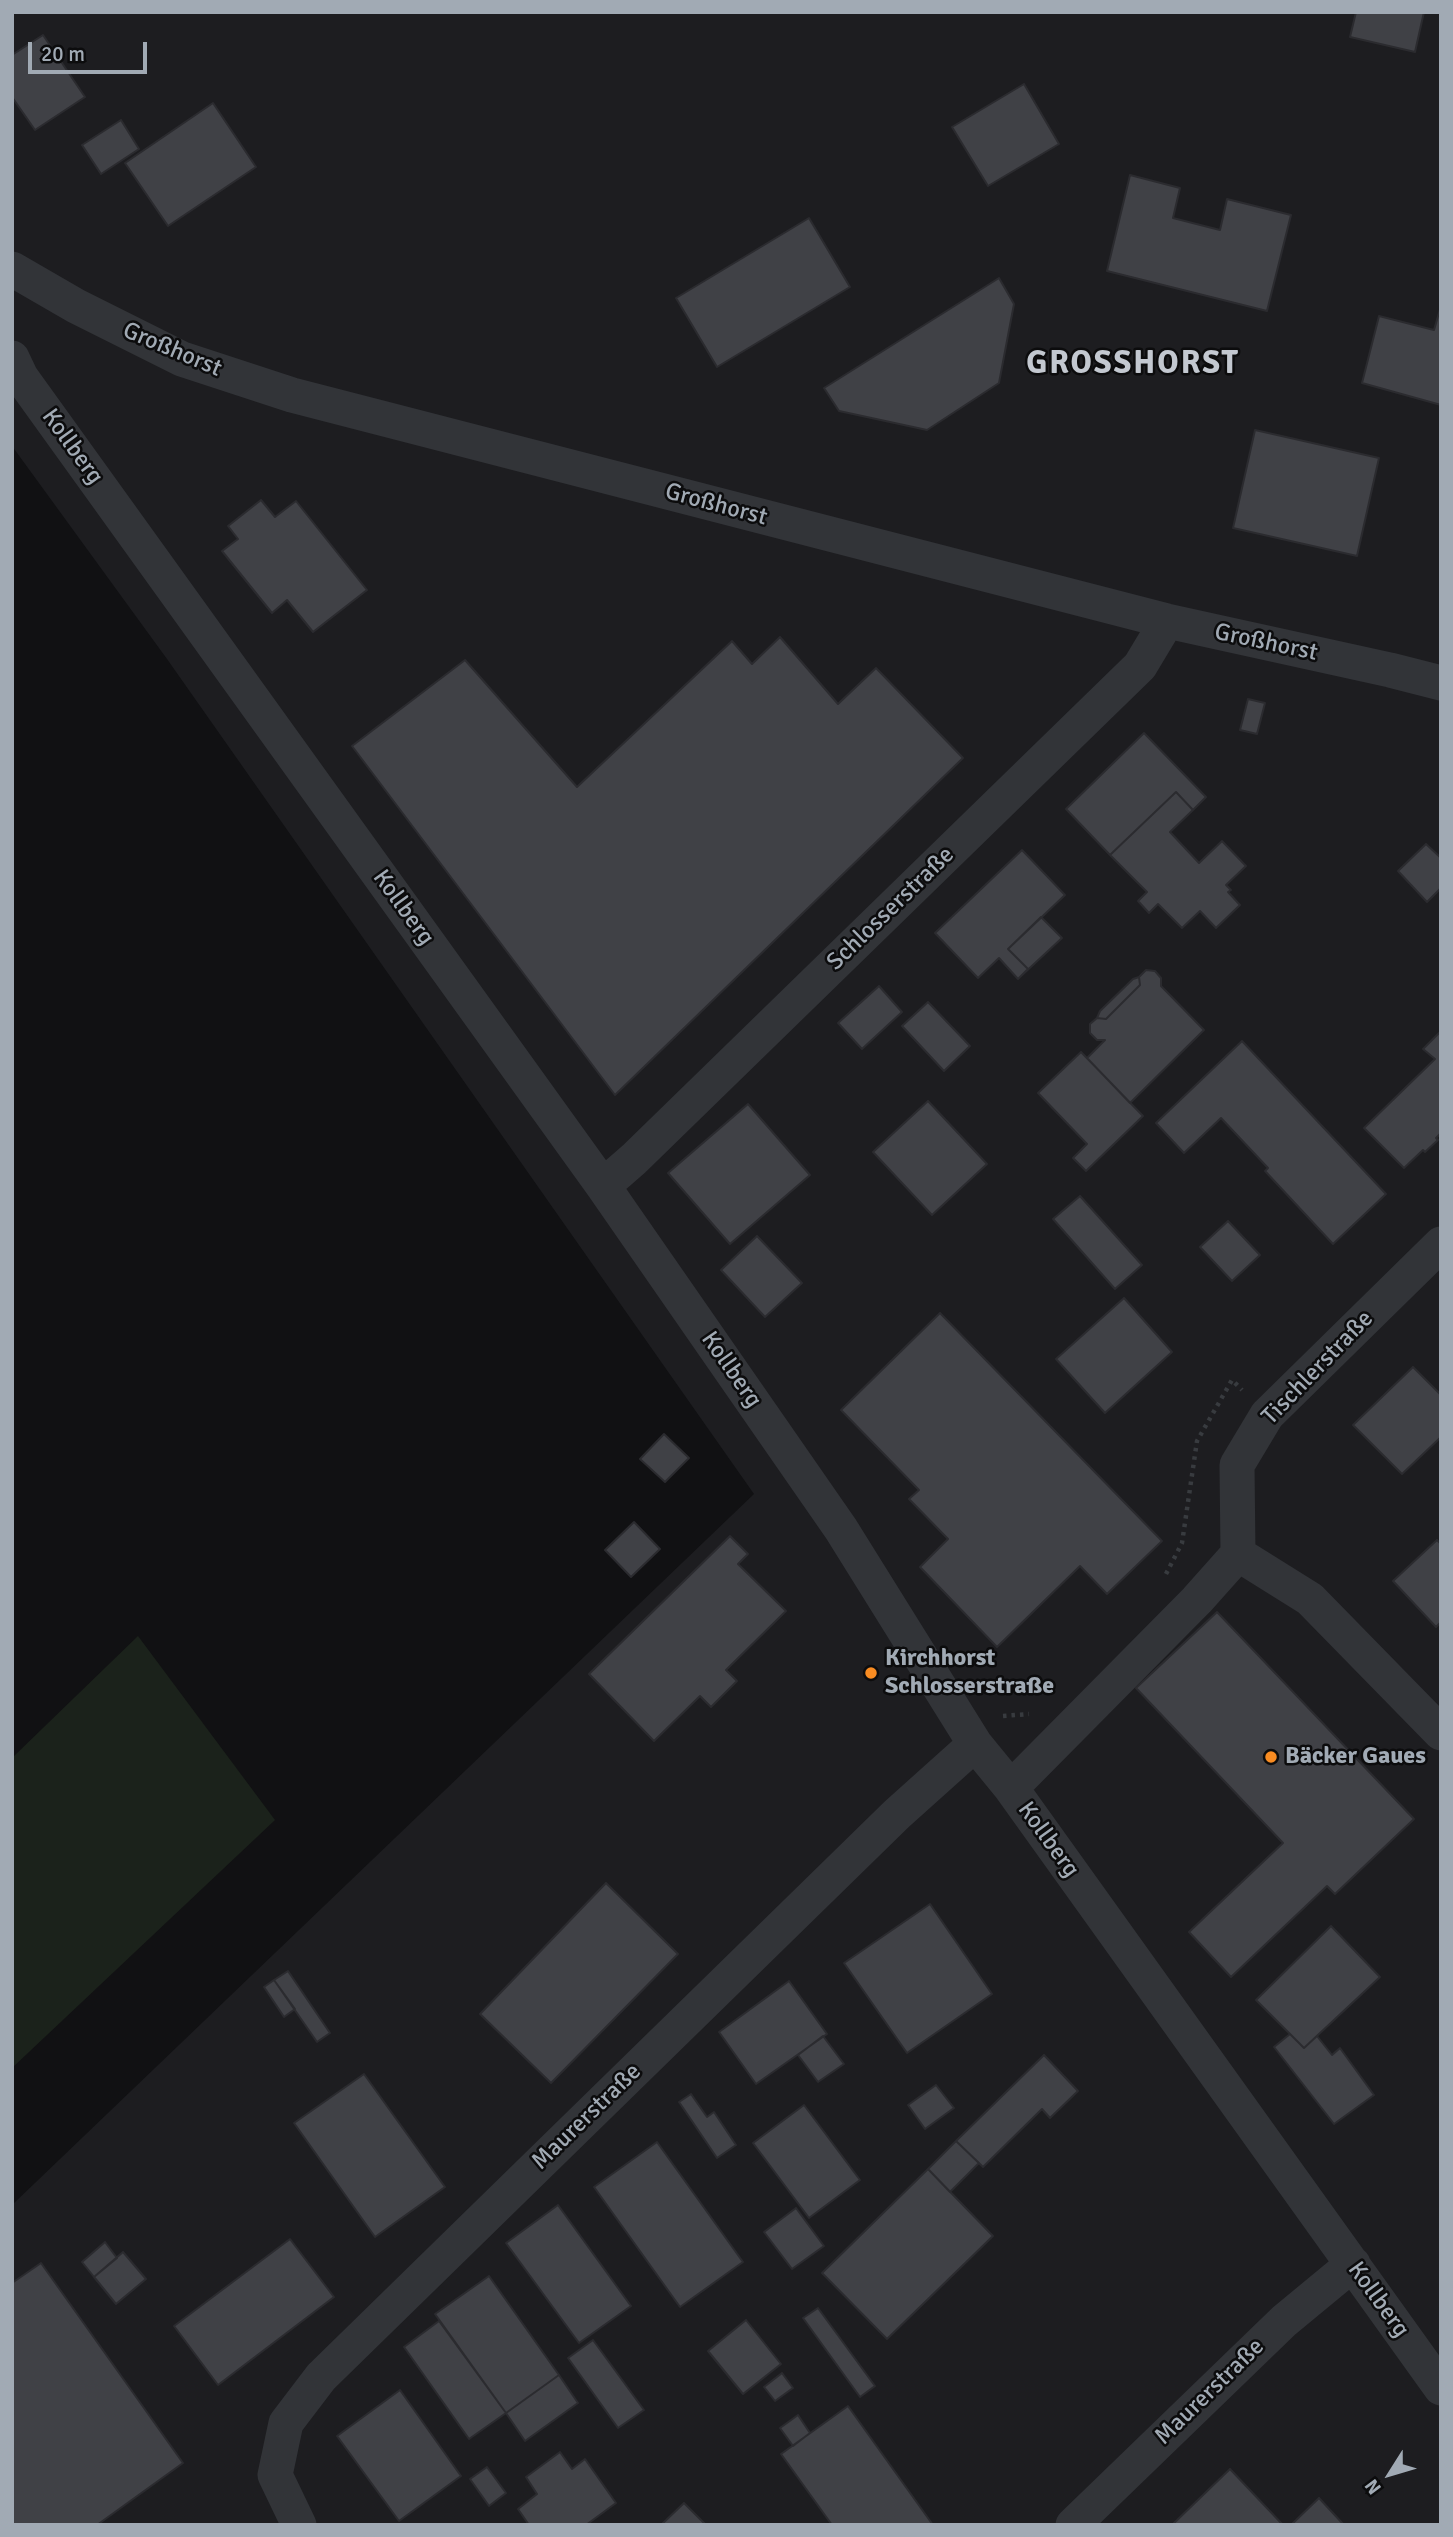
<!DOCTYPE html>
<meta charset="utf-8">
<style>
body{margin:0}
#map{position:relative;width:1453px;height:2537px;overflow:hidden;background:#111113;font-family:Signika,sans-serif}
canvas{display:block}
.frame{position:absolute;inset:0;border:14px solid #a1aab4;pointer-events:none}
.north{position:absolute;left:1355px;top:2439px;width:70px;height:70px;-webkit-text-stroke:5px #0c0c0d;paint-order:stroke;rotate:233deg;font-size:19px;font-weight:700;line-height:28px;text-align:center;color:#a1aab4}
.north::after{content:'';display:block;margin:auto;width:24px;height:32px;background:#a1aab4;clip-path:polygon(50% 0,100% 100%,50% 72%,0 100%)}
.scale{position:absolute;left:28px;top:42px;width:119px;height:32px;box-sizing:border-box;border:4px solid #a1aab4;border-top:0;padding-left:9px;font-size:21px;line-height:24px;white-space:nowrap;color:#a1aab4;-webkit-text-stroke:5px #0c0c0d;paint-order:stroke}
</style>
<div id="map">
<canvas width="1453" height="2537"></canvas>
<div class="frame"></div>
<div class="north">N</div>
<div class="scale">20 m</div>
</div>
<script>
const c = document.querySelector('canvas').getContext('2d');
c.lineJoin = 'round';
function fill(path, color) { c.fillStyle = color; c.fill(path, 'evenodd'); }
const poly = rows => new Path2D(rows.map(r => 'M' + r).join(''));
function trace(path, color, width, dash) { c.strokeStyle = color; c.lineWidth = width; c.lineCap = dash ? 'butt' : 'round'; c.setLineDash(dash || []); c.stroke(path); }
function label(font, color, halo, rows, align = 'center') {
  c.font = font + ' Signika,sans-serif'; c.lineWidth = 5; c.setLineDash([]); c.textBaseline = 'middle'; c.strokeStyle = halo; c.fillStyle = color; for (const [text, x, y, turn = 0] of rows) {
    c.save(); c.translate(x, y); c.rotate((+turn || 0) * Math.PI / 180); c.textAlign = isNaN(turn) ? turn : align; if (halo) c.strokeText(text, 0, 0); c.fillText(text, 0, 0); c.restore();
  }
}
fill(poly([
 [12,12,1441,12,1441,2525,12,2525,12,2205,754,1494,167,659,12,446]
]), '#1d1d20');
fill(poly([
 [138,1636,275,1820,12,2068,12,1758]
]), '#1b221b');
const building = poly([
 [1356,12,1424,12,1415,52,1350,37,1356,12],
 [43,35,85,97,35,130,12,97,12,55,43,35],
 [1024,84,1059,144,988,186,952,127,1024,84],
 [213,103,256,167,168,226,125,163,213,103],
 [121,120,139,149,101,174,82,145,121,120],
 [1130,175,1180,188,1173,218,1220,230,1227,199,1291,215,1267,311,1107,271,1130,175],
 [809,218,850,287,717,367,676,298,809,218],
 [999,278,1014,304,999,383,927,430,839,411,824,388,999,278],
 [1441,306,1441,405,1362,383,1379,316,1434,330,1441,306],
 [1255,430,1379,458,1357,556,1233,528,1255,430],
 [261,500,275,517,296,501,367,590,313,632,287,600,272,613,222,551,238,539,228,526,261,500],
 [780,637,838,704,876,668,963,758,615,1095,352,746,465,660,577,787,732,641,752,664,780,637],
 [1248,699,1265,703,1257,734,1240,730,1248,699],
 [1144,733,1206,797,1193,810,1176,792,1110,855,1066,809,1144,733],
 [1176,792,1193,810,1170,832,1199,863,1222,841,1246,866,1226,885,1231,890,1228,892,1240,905,1216,928,1200,911,1182,928,1158,904,1149,913,1138,901,1147,892,1110,855,1176,792],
 [1426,844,1441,858,1441,888,1427,902,1398,871,1426,844],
 [1022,850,1065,895,1008,949,1028,969,1018,979,999,958,978,978,935,933,1022,850],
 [1041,917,1062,938,1020,977,1028,969,1008,949,1041,917],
 [1146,970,1155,971,1161,978,1161,986,1204,1030,1130,1103,1087,1058,1105,1040,1097,1040,1090,1033,1090,1024,1097,1018,1106,1019,1140,985,1139,977,1146,970],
 [1139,977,1140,985,1106,1019,1097,1018,1100,1011,1133,979,1139,977],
 [879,986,902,1012,862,1049,838,1023,879,986],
 [928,1002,970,1046,944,1071,902,1026,928,1002],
 [1441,1031,1441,1133,1436,1138,1438,1140,1425,1152,1423,1150,1404,1168,1364,1128,1435,1059,1423,1049,1441,1031],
 [1242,1041,1386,1194,1333,1244,1265,1171,1268,1168,1221,1118,1184,1153,1156,1123,1242,1041],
 [1081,1052,1143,1116,1086,1171,1073,1158,1087,1144,1038,1093,1081,1052],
 [928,1101,987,1164,932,1215,873,1152,928,1101],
 [748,1104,810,1175,730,1244,668,1173,748,1104],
 [1080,1196,1142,1265,1115,1289,1053,1219,1080,1196],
 [1228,1221,1260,1255,1232,1281,1200,1247,1228,1221],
 [757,1236,802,1283,765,1317,721,1270,757,1236],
 [1124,1298,1172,1352,1105,1413,1056,1359,1124,1298],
 [940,1313,1162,1541,1107,1594,1080,1566,997,1647,920,1567,948,1539,909,1499,919,1490,841,1410,940,1313],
 [1413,1367,1441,1395,1441,1437,1402,1474,1353,1425,1413,1367],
 [664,1434,689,1458,665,1482,640,1459,664,1434],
 [634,1522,660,1549,631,1577,605,1550,634,1522],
 [730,1536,748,1554,738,1564,786,1611,726,1670,737,1681,711,1707,700,1696,654,1741,589,1674,730,1536],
 [1437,1540,1441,1544,1441,1622,1436,1627,1393,1581,1437,1540],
 [1217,1612,1414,1819,1335,1894,1327,1886,1231,1977,1189,1932,1283,1843,1136,1688,1217,1612],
 [606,1883,678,1954,551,2083,480,2014,606,1883],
 [930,1904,992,1994,907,2053,844,1963,930,1904],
 [1331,1926,1380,1977,1304,2048,1256,2000,1331,1926],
 [288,1971,330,2033,317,2042,274,1980,288,1971],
 [274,1980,295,2009,284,2017,264,1987,274,1980],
 [789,1981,827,2034,756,2084,719,2032,789,1981],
 [1290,2034,1304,2048,1317,2036,1332,2055,1340,2048,1374,2095,1334,2124,1274,2047,1290,2034],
 [823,2036,844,2064,818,2082,798,2055,823,2036],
 [1044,2055,1078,2091,1050,2118,1042,2109,983,2167,956,2141,1044,2055],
 [364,2074,445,2187,375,2237,294,2123,364,2074],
 [936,2085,954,2108,925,2129,908,2105,936,2085],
 [691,2094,707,2117,714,2112,736,2145,717,2158,679,2102,691,2094],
 [804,2105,860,2180,809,2218,753,2143,804,2105],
 [956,2141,979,2163,950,2192,928,2169,956,2141],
 [657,2142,743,2262,680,2307,594,2187,657,2142],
 [928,2169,993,2236,887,2339,822,2273,928,2169],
 [558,2205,631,2306,579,2343,506,2243,558,2205],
 [796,2208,824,2246,792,2269,764,2232,796,2208],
 [290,2239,334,2297,218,2385,174,2326,290,2239],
 [105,2242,117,2258,94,2277,82,2262,105,2242],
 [123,2252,146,2279,116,2304,94,2277,123,2252],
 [41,2263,183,2463,97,2525,12,2525,12,2283,41,2263],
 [489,2276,559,2375,506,2413,435,2314,489,2276],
 [818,2308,875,2386,860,2397,803,2318,818,2308],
 [746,2320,781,2364,743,2394,708,2351,746,2320],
 [439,2321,506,2413,469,2439,404,2347,439,2321],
 [593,2340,644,2410,618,2428,568,2358,593,2340],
 [782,2373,793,2388,775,2401,764,2387,782,2373],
 [559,2375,578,2403,525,2441,506,2413,559,2375],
 [400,2390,461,2476,399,2521,337,2436,400,2390],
 [848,2406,933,2525,832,2525,781,2454,848,2406],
 [798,2415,810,2433,793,2446,780,2428,798,2415],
 [560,2452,572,2469,585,2459,616,2503,586,2525,529,2525,518,2509,537,2494,526,2477,560,2452],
 [487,2467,506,2493,489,2506,470,2479,487,2467],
 [1230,2469,1283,2525,1172,2525,1230,2469],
 [1319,2498,1344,2525,1291,2525,1319,2498],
 [684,2503,706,2525,661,2525,684,2503]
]);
fill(building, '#404146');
trace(building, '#2b2b2f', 2);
trace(poly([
 [1166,1574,1182,1543,1197,1441,1232,1380,1242,1390],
 [1003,1716,1029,1714]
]), '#383b3f', 4.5, [3.5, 5]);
trace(poly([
 [12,269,76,306,182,359,292,395,1167,621,1390,670,1441,683],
 [12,358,21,377,603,1186,841,1529,975,1744,1011,1788,1441,2388],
 [603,1186,634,1159,1140,666,1167,621],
 [1238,1554,1310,1599,1441,1733],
 [1011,1788,1197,1600,1238,1554,1237,1465,1267,1415,1441,1244],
 [299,2525,275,2475,286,2423,321,2377,897,1814,975,1744],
 [1073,2525,1284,2321,1353,2264]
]), '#323438', 35);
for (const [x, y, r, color] of [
 [871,1673,7,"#f98c22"],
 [1271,1757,7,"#f98c22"]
]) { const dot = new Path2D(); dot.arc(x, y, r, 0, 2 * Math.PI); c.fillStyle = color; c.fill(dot); trace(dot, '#0c0c0d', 2.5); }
label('24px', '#a1aab4', '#0c0c0d', [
 ["Großhorst",172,350,23],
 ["Kollberg",72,447,54],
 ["Großhorst",716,505,15],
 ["Großhorst",1266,643,12],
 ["Kollberg",403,908,54],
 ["Schlosserstraße",891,909,-44],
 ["Tischlerstraße",1318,1368,-46],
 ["Kollberg",731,1370,55],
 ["Kollberg",1048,1840,54],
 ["Maurerstraße",587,2117,-44],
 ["Kollberg",1378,2300,54],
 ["Maurerstraße",1210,2392,-44]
]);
label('bold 24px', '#a1aab4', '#0c0c0d', [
 ["Kirchhorst",885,1659],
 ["Schlosserstraße",885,1687],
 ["Bäcker Gaues",1285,1757]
], 'left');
c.letterSpacing = '2px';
label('bold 32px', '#c3c8d0', '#0c0c0d', [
 ["GROSSHORST",1133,365]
]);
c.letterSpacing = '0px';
</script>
